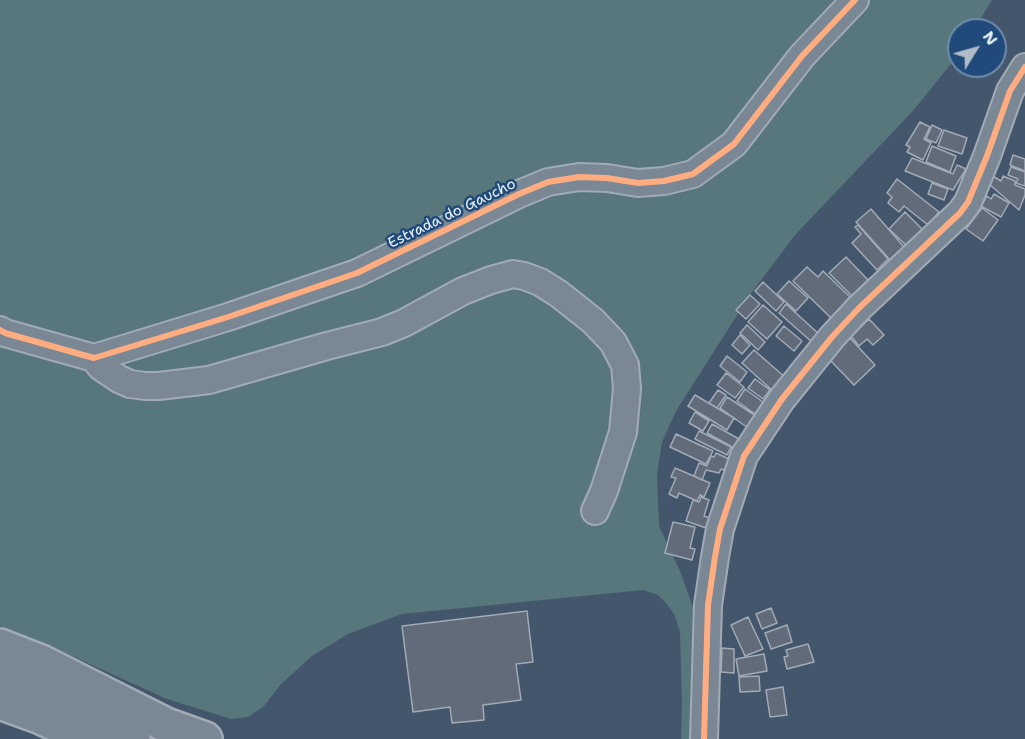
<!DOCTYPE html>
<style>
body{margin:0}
#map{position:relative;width:1025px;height:739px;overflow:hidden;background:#44566c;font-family:"Shantell Sans",sans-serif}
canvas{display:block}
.north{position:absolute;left:947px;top:18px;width:60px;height:60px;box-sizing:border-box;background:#1f4a7a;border:2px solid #6f8dac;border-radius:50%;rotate:53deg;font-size:16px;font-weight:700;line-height:24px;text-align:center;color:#e8f1f8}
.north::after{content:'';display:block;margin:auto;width:21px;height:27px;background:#afbbc7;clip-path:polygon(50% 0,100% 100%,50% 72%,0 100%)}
</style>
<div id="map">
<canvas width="1025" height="739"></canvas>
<div class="north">N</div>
</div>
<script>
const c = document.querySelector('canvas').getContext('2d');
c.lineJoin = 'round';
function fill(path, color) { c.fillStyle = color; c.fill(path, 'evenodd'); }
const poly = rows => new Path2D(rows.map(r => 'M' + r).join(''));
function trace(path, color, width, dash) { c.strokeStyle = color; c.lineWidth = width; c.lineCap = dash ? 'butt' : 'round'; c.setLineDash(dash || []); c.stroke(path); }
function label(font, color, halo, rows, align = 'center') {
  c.font = font + ' "Shantell Sans",sans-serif'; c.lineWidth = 5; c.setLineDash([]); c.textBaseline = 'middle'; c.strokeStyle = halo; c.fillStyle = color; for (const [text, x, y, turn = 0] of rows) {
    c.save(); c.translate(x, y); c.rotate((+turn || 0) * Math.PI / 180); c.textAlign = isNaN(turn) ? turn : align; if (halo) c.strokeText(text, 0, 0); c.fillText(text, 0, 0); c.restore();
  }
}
fill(poly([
 [0,0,992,0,974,30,959,30,959,54,912,112,795,235,750,295,676,411,662,442,657,475,659,526,680,571,695,613,697,739,681,739,682,703,680,632,675,616,667,604,658,595,643,590,402,614,348,634,312,656,281,684,264,706,248,717,231,719,167,699,32,638,0,626]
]), '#57777d');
const building = poly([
 [920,122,930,127,924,139,931,143,923,160,907,152,910,147,906,145,920,122],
 [932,125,942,130,936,143,926,139,932,125],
 [944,130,967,138,962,154,938,146,944,130],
 [932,146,956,156,950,172,926,162,932,146],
 [1013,155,1025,159,1025,171,1010,165,1013,155],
 [912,158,953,174,957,165,966,169,953,190,905,171,912,158],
 [1011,167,1025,172,1025,186,1016,183,1018,179,1008,175,1011,167],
 [993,176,1001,181,1003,176,1015,181,1015,185,1025,189,1025,195,1019,210,989,184,993,176],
 [897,179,939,212,928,225,904,206,899,212,888,203,892,197,887,193,897,179],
 [932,183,948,189,944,200,928,194,932,183],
 [994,194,1009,203,1001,217,981,206,987,196,991,199,994,194],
 [982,208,998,220,983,241,966,229,982,208],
 [871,209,904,247,890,260,856,222,871,209],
 [905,212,925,232,909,248,889,229,905,212],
 [858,225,888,259,877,270,852,243,861,234,855,227,858,225],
 [846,257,868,280,852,296,829,273,846,257],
 [807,267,818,277,823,271,850,297,831,318,793,281,807,267],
 [789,281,808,298,796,311,777,294,789,281],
 [763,282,784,302,776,311,755,291,763,282],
 [750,295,760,304,746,319,736,310,750,295],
 [786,304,820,335,813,343,779,313,786,304],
 [763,305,782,322,767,339,748,322,763,305],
 [869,319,884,335,873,345,867,339,859,346,851,336,869,319],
 [747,325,765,342,758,350,740,333,747,325],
 [784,326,802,341,794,351,776,336,784,326],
 [740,335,750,345,742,354,732,345,740,335],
 [850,338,875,365,854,385,828,358,850,338],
 [754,350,787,379,775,393,742,363,754,350],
 [727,356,747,372,740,382,720,366,727,356],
 [726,373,744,387,735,398,717,385,726,373],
 [755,379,770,390,763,399,748,388,755,379],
 [745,389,763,402,755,414,737,401,745,389],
 [718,390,726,395,717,408,709,403,718,390],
 [695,395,734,418,727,430,688,406,695,395],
 [727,397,756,416,748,428,720,408,727,397],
 [695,412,709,421,703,431,689,423,695,412],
 [712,424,739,439,734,448,707,433,712,424],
 [699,431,731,447,727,455,695,439,699,431],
 [676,434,713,451,706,464,670,447,676,434],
 [716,453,729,459,724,470,721,469,719,473,706,470,702,480,694,476,699,463,707,466,711,456,714,457,716,453],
 [675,468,710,483,704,497,700,495,697,501,679,493,677,498,669,494,676,478,671,477,675,468],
 [701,497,709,500,704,516,712,519,709,529,686,521,693,500,699,502,701,497],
 [673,522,695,527,690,548,695,549,692,560,665,553,673,522],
 [771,608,777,623,762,629,756,614,771,608],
 [527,611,533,662,516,664,521,700,483,705,484,720,452,723,450,707,413,712,402,626,527,611],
 [748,617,763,649,745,656,731,625,748,617],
 [787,625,792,642,771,649,765,633,787,625],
 [808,644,814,662,787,669,784,657,788,656,786,650,808,644],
 [722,648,734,649,734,673,721,672,722,648],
 [764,654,767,671,739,676,736,659,764,654],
 [759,676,760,691,740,692,739,677,759,676],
 [783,687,787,715,770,717,766,690,783,687]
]);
fill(building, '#626b7a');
trace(building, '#a1abb6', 1.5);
const minor = poly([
 [0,330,5,333,94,358,228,317,357,273,519,194,548,182,579,177,607,178,638,183,664,181,693,174,734,144,802,56,855,0],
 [94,358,101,367,119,379,130,384,145,386,159,386,209,380,327,346,382,332,404,323,463,291,491,280,513,274,524,276,540,282,559,294,593,321,613,342,625,365,627,389,623,432,604,491,595,511],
 [704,739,708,605,715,557,720,529,744,456,782,399,832,337,859,308,960,213,968,202,987,156,1010,91,1025,67]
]);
const highway = poly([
 [0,646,41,662,166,725,205,739],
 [0,675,63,699,133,739],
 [0,702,41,717,87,739]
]);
trace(minor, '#a1abb6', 30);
trace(highway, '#a1abb6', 38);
trace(minor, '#7a8794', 26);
trace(highway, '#7a8794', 33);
trace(poly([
 [0,330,5,333,94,358,228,317,357,273,519,194,548,182,579,177,607,178,638,183,664,181,693,174,734,144,802,56,855,0],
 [704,739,708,605,715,557,720,529,744,456,782,399,832,337,859,308,960,213,968,202,987,156,1010,91,1025,67]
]), '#ffac80', 6);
label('15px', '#e8f1f8', '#1f4a7a', [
 ["Estrada do Gaucho",452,214,-26]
]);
</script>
